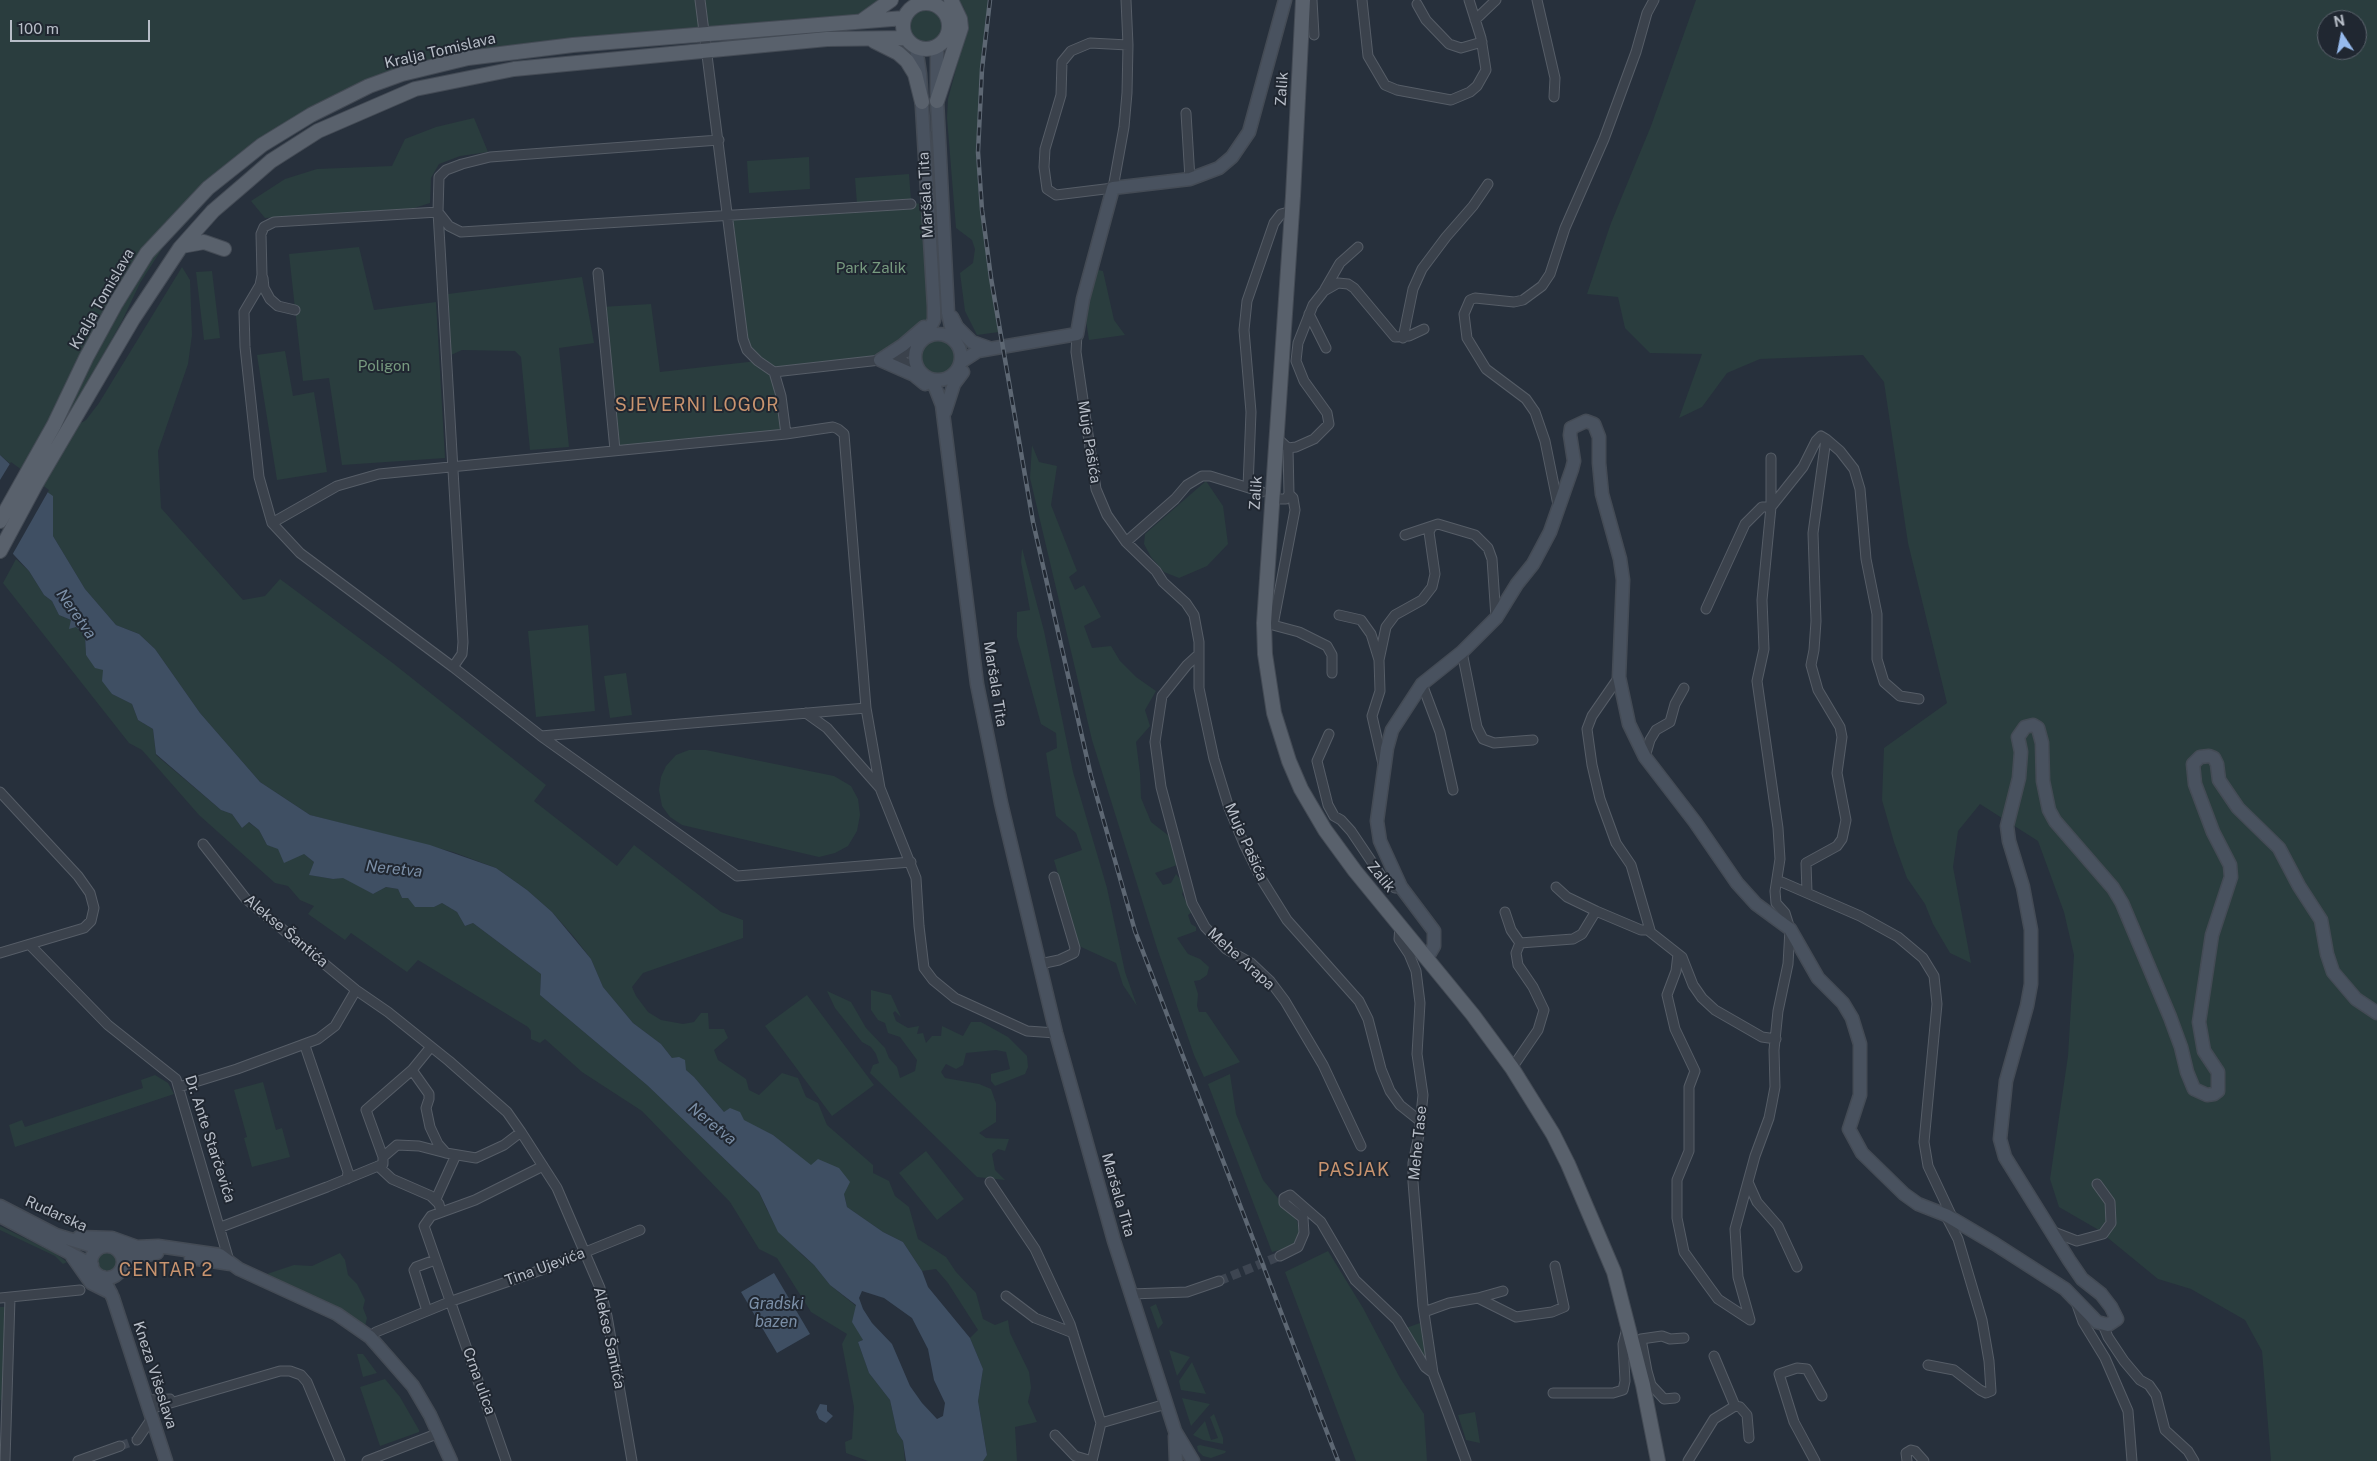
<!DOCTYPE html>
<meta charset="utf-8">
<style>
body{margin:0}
#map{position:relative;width:2377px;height:1461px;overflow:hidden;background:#27303c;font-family:"Public Sans",sans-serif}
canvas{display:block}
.north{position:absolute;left:2317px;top:10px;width:50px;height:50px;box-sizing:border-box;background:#202731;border:1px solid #5c636d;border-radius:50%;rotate:349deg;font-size:14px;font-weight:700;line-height:20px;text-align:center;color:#b7bdc7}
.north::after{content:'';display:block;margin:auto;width:18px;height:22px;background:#96baed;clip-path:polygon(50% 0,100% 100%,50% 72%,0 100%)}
.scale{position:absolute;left:10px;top:20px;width:140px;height:22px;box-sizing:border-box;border:2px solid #b7bdc7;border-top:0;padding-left:6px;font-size:15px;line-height:18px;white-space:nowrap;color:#b7bdc7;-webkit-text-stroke:4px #202731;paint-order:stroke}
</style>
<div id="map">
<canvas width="2377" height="1461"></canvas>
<div class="north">N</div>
<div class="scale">100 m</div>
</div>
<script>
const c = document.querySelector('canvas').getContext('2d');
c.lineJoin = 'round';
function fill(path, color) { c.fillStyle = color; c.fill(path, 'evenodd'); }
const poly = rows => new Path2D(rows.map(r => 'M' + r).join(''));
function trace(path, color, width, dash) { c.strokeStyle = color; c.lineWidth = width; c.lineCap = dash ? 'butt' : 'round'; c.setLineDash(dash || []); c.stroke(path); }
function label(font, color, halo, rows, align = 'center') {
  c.font = font + ' "Public Sans",sans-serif'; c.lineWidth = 4; c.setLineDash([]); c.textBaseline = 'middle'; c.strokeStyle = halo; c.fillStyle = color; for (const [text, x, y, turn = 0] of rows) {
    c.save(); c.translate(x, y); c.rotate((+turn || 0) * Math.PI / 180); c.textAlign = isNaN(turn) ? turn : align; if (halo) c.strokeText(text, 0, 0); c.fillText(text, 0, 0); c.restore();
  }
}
fill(poly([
 [0,0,891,0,873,14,670,37,402,74,289,128,165,231,25,476,0,455],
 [959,0,988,0,976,151,980,210,999,332,977,335,965,311,960,273,973,263,975,249,972,240,956,228,947,118,948,99,968,24,964,8],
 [1696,0,2377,0,2377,1461,2271,1461,2262,1351,2245,1320,2191,1289,2158,1279,2097,1229,2059,1207,2050,1179,2068,1056,2074,955,2064,912,2038,841,1980,804,1958,831,1953,867,1971,963,1950,953,1933,924,1925,904,1907,878,1894,842,1882,800,1884,748,1947,703,1908,543,1884,382,1863,355,1760,359,1727,373,1702,407,1679,418,1702,354,1650,353,1625,328,1618,297,1587,294,1611,223,1651,126],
 [2327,20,2357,20,2357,50,2327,50],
 '904 26a22 22 0 1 1 44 0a22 22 0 1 1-44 0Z',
 [474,118,488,152,460,156,439,164,431,178,430,203,408,210,265,218,251,201,285,179,317,169,392,166,405,139,436,127],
 [809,157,810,189,749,193,747,161],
 [909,174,911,200,857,204,855,178],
 [928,203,934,307,927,323,880,360,774,372,786,432,615,448,601,307,651,304,660,372,757,361,747,350,728,215],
 [187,216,165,244,140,283,122,321,63,427,60,425,94,356,157,248],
 [359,247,374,310,436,302,445,458,342,465,329,378,303,381,289,254],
 [182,267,190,280,192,335,188,364,158,451,161,508,243,600,265,596,280,579,394,664,546,785,534,801,617,866,634,845,721,912,743,920,743,938,643,973,632,987,636,996,648,1012,661,1020,683,1024,694,1022,701,1013,708,1013,709,1029,724,1029,728,1038,714,1050,718,1060,746,1079,749,1090,759,1095,782,1073,798,1078,806,1097,818,1103,827,1125,873,1165,873,1173,889,1181,895,1196,909,1207,918,1239,946,1257,956,1272,976,1293,983,1319,995,1325,1008,1320,1010,1333,1029,1372,1031,1388,1028,1402,1037,1422,1015,1427,1017,1461,983,1461,987,1454,978,1401,983,1369,970,1338,978,1330,948,1283,936,1269,922,1271,903,1242,883,1232,847,1207,844,1194,773,1135,724,1112,694,1077,672,1058,661,1044,633,1023,603,987,591,959,574,937,552,912,527,890,496,868,453,852,310,815,260,782,200,713,155,649,139,634,116,625,85,589,53,536,52,523,36,484,67,431,86,420,99,403],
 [1093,269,1103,271,1114,320,1125,335,1089,340,1084,308],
 [212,271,220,338,204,340,196,272],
 [582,277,594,343,559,348,569,447,530,450,521,357,515,351,462,350,451,355,448,294],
 '916 357a22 22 0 1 1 44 0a22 22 0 1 1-44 0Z',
 [285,351,293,396,314,392,327,472,277,480,257,355],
 [1032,445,1039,462,1057,466,1051,505,1077,571,1069,577,1075,590,1084,585,1101,617,1084,626,1092,648,1111,646,1120,661,1136,677,1156,691,1145,710,1150,726,1136,742,1140,773,1141,798,1151,822,1173,839,1177,865,1155,873,1163,885,1171,883,1176,874,1185,885,1182,894,1192,912,1188,915,1191,924,1196,927,1196,931,1177,938,1188,954,1200,959,1209,967,1207,975,1200,980,1194,981,1198,994,1197,1006,1199,1012,1206,1012,1240,1062,1204,1077,1194,1055,1157,948,1092,740,1030,478],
 [1206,481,1223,506,1228,544,1207,566,1179,578,1164,572,1151,557,1144,544,1145,534],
 [1022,548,1044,631,1073,772,1107,888,1125,972,1137,1006,1123,985,1116,963,1079,946,1054,860,1082,850,1076,833,1056,816,1046,753,1057,748,1056,733,1041,724,1017,637,1017,612,1030,610,1021,562],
 [16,559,29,571,44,595,52,601,59,615,71,620,85,635,86,655,103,670,112,694,132,704,138,720,153,729,156,755,221,810,232,814,242,828,248,822,259,830,267,845,304,854,314,862,310,875,333,879,343,877,373,894,386,887,398,889,402,898,408,898,434,907,442,903,457,912,465,926,473,923,541,974,540,995,647,1085,759,1192,767,1210,801,1254,814,1265,830,1285,856,1306,863,1340,858,1342,869,1373,890,1400,897,1432,903,1441,905,1461,868,1461,846,1453,845,1442,852,1439,854,1407,842,1344,847,1334,811,1312,777,1258,759,1249,730,1202,642,1111,582,1072,545,1039,540,1043,531,1039,531,1031,528,1027,418,960,407,972,351,933,345,940,308,914,314,906,300,900,288,886,275,883,199,815,142,750,129,743,3,583],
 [588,625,595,711,536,717,528,631],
 [626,673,632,715,610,718,604,676],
 [689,750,706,750,834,776,851,786,858,799,860,815,857,831,848,846,835,853,819,857,682,825,670,817,662,806,659,790,661,777,666,766,676,755],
 [871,990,891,995,901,1017,895,1011,893,1013,896,1021,908,1028,919,1026,917,1034,923,1033,926,1043,932,1036,941,1036,942,1026,963,1036,971,1022,981,1022,1008,1037,1027,1056,1028,1067,1025,1074,995,1086,991,1081,991,1074,1010,1069,1006,1052,996,1050,966,1053,963,1065,956,1069,946,1064,941,1072,945,1078,979,1084,991,1089,996,1103,996,1122,979,1133,986,1138,1009,1139,1005,1151,998,1149,992,1154,995,1170,1005,1180,977,1177,870,1073,873,1065,879,1063,876,1054,871,1047,862,1042,835,1008,827,991,851,1002,866,1028,885,1048,889,1058,897,1067,900,1078,915,1071,917,1060,900,1037,888,1033,885,1023,878,1020,871,1010],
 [807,995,874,1085,832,1116,765,1026],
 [1230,1074,1236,1114,1263,1180,1297,1221,1300,1236,1291,1247,1272,1252,1208,1084],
 [155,1075,168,1083,174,1094,15,1147,9,1125,22,1120,25,1127,143,1088,141,1080],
 [263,1082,276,1130,282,1128,290,1157,252,1167,244,1138,247,1137,234,1090],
 [926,1151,964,1199,937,1220,899,1173],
 [0,1226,55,1253,67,1262,63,1264,55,1256,0,1230],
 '93 1262a15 15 0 1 1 30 0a15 15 0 1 1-30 0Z',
 [1328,1251,1363,1308,1400,1378,1424,1414,1427,1461,1356,1461,1285,1272],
 [340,1253,345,1260,348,1275,357,1284,365,1300,363,1308,367,1318,365,1326,267,1274,294,1265,312,1266],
 [1156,1304,1163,1323,1158,1329,1150,1307],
 [0,1307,10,1307,6,1401,0,1400],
 [1420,1323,1426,1350,1424,1359,1406,1328],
 [1169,1350,1190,1357,1177,1376],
 [357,1354,363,1354,377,1373,363,1377],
 [1192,1362,1206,1394,1181,1390,1179,1381],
 [385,1379,400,1397,419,1430,419,1432,380,1446,360,1387],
 [1182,1398,1210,1404,1191,1426],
 [1475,1412,1480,1443,1466,1440,1458,1415],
 [1214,1414,1223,1438,1223,1444,1203,1440,1193,1435,1205,1421,1211,1440,1218,1438,1210,1417],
 [1200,1445,1226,1451,1225,1453,1211,1458,1203,1456,1198,1451,1197,1446]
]), '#2a3d3e');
fill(poly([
 [0,455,15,469,53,496,53,536,85,589,116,625,139,634,155,649,200,713,260,782,310,815,430,845,496,868,527,890,552,912,591,959,603,987,633,1023,661,1044,672,1058,679,1057,685,1060,686,1070,694,1077,724,1112,730,1108,740,1112,744,1120,773,1135,811,1165,818,1159,839,1168,850,1182,844,1194,847,1207,883,1232,903,1242,922,1271,928,1287,970,1338,983,1369,978,1401,987,1455,983,1461,906,1461,903,1441,897,1432,890,1400,869,1373,858,1342,863,1340,852,1322,856,1305,830,1285,814,1265,778,1232,759,1192,647,1085,540,995,541,974,473,923,465,926,457,912,442,903,434,907,415,907,408,898,402,898,398,889,386,887,373,894,343,878,333,879,309,875,314,862,304,854,284,863,278,849,267,845,259,830,249,822,242,828,232,814,221,810,156,754,153,729,138,720,132,704,112,694,102,681,103,670,95,668,86,655,85,635,76,627,69,629,71,620,59,615,52,601,44,595,29,571,0,540],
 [862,1291,884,1298,912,1318,928,1349,934,1380,945,1403,943,1416,937,1419,922,1403,910,1386,892,1344,872,1323,863,1309,859,1298],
 [774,1273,810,1334,777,1353,741,1292],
 [820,1404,827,1405,827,1411,833,1416,826,1423,819,1419,816,1412]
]), '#3f4f63');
fill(poly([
 [11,462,49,490,11,557,0,544,0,480]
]), '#27303c');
trace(poly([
 [1219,1281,1280,1256],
 [120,1446,137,1440]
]), '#3d4551', 9, [9, 4.5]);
const street = poly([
 [700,0,743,339,747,350,758,361,774,372,781,396,786,434],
 [1126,0,1128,45,1127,93,1124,127,1113,188,1056,195,1047,189,1044,167,1045,149,1061,95,1062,62,1071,51,1090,43,1128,45],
 [1312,0,1314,35],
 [1362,0,1368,56,1385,85,1397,90,1451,100,1470,92,1477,86,1486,70,1481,38,1469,0],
 [1537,0,1555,78,1554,97],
 [1417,4,1426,20,1449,44,1461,48,1482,42],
 [1475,20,1496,0],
 [1186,113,1190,179],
 [911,204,461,232,449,226,438,212,274,222,264,227,261,234,262,275,260,285,244,312,245,347,259,477,272,523,300,553,453,667,541,736,737,876,911,862],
 [598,273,615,450],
 [263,278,264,288,270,299,278,306,295,310],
 [1325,289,1340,263,1358,247],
 [1309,314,1326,348],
 [1077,334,1076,352,1096,489,1107,515,1126,542,1156,571,1163,582,1186,603,1194,615,1199,642,1199,688,1205,717,1214,759,1229,808,1244,844,1262,880,1287,920,1359,1001,1368,1019,1381,1069,1390,1091,1400,1105,1420,1121],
 [1403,338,1413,289,1422,269,1446,237,1473,206,1488,184],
 [898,358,920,371],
 [774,372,898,358,920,343],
 [1276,437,1288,448,1296,447,1314,439,1329,424,1327,413,1304,381,1296,361,1298,343,1313,305,1324,291,1338,283,1348,284,1354,288,1395,337,1409,336,1424,329],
 [1826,439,1840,451,1854,469,1860,489,1866,559,1877,614,1877,659,1884,682,1900,696,1919,699],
 [1248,487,1251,412,1244,330,1247,301,1274,223,1281,214,1292,211],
 [1280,499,1286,499,1289,494,1288,448],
 [1558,505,1545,441,1535,412,1526,399,1486,369,1467,338,1464,314,1470,300,1475,298,1514,302,1523,300,1542,286,1550,274,1565,228,1604,139,1636,52,1647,13,1654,0],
 [272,523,337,486,379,474,786,434,833,427,838,429,844,434,866,708,880,788,916,878,919,926,924,968,933,980,955,998,1027,1031,1056,1033],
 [1405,535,1432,526],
 [1126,542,1175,499,1187,485,1202,476,1210,476,1262,492],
 [1706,609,1745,524,1762,507,1771,507,1803,467,1816,441,1821,436,1826,439,1813,533,1816,621,1814,650,1811,665,1818,690,1840,727,1842,737,1837,773,1846,820,1842,839,1837,846,1806,863,1807,892],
 [1339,615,1361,620,1371,634,1379,660,1380,691,1372,716,1383,764],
 [1269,624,1299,632,1327,646,1332,655,1332,673],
 [1273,625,1295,510,1293,498,1289,494],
 [1462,652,1477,727,1483,739,1494,743,1533,740],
 [1199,654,1187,665,1162,696,1155,742,1161,787,1192,903,1205,927,1226,949,1251,963,1270,981,1285,1001,1323,1065,1361,1146],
 [1379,660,1386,627,1395,615,1422,600,1432,587,1435,574,1429,532,1432,526,1438,524,1475,535,1488,548,1492,559,1496,618],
 [453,667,462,654,463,642,438,212,439,177,446,170,462,164,490,157,719,140],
 [1422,684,1440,732,1453,790],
 [806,713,827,728,880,788],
 [1329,734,1317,761,1328,805,1334,816,1341,820,1351,831,1386,883,1395,888,1401,887],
 [541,736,866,708],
 [1645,757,1650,740,1656,730,1670,722,1675,704,1684,688],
 [0,792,78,876,90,893,94,908,91,921,84,928,0,953],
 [203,844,246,899,356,990,388,1012,449,1061,507,1112,521,1132,557,1188,600,1288,607,1316,632,1461],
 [1777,880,1860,916,1898,937,1923,958,1934,976,1937,1004,1924,1142,1928,1166,1953,1219],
 [1556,887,1567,897,1596,911],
 [1505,912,1511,930,1520,943,1516,953,1518,965,1533,987,1544,1010,1538,1030,1512,1068],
 [1400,926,1399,939,1409,954,1416,971,1420,1003,1417,1054,1423,1095,1419,1135,1413,1163,1413,1182,1423,1306,1433,1373,1466,1461],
 [1649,931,1682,957,1693,985,1702,998,1715,1010,1762,1037,1776,1039],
 [1520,943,1573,939,1582,934,1596,911,1641,930,1650,930,1631,865,1616,843,1600,799,1592,765,1587,729,1592,716,1619,677],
 [30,945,108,1025,176,1079,230,1264],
 [1678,954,1676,971,1667,995,1675,1029,1695,1071,1689,1087,1689,1151,1677,1180,1677,1218,1684,1252,1707,1284,1718,1299,1750,1320],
 [1040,964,1059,960,1074,953,1075,948,1054,877],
 [305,1046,348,1172,347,1179],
 [412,1070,429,1094,429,1099,426,1108,430,1127,438,1144,446,1153,476,1158,504,1145,521,1132],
 [179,1087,237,1069,318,1039,335,1026,356,990],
 [383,1157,397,1145,419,1146,446,1153],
 [378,1166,392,1179,431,1196,439,1204,441,1212],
 [990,1182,1035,1249,1070,1324,1101,1423,1092,1461],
 [1748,1182,1757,1202,1778,1226,1797,1267],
 [436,1199,456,1155],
 [221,1227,327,1187,383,1164,383,1157,366,1110,412,1070,430,1048],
 [2051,1231,2077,1241,2103,1234,2111,1223,2110,1202,2097,1184],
 [1280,1256,1298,1247,1304,1233,1303,1218,1284,1203,1284,1198,1290,1195,1321,1222,1355,1280,1397,1320,1425,1367,1433,1373],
 [1131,1294,1187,1292,1219,1281],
 [1006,1296,1035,1318,1073,1333],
 [0,1298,80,1290],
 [1478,1298,1503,1291],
 [2076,1302,2083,1322,2105,1358,2128,1411,2132,1461],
 [427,1311,414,1270,416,1267,435,1260],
 [1424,1312,1449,1303,1478,1298,1516,1317,1552,1312,1564,1307,1555,1266],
 [1750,1320,1738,1277,1735,1229,1755,1156,1769,1118,1772,1103,1775,1087,1774,1050,1778,1011,1788,964,1790,929,1785,913,1776,903,1775,891,1780,859,1778,828,1757,681,1764,649,1762,600,1771,507,1771,458],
 [2103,1325,2108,1337,2124,1361,2140,1380,2149,1385,2156,1395,2165,1430,2188,1451,2194,1461],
 [370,1337,376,1332,449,1302,541,1270,640,1230],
 [1714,1356,1735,1406,1740,1407,1747,1415,1749,1438],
 [1928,1365,1954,1370,1980,1390,1986,1393,1991,1391,1989,1361,1982,1320,1958,1239,1946,1216],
 [1553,1393,1613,1393,1623,1390,1625,1381,1623,1344,1627,1328],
 [1675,1398,1664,1399,1651,1385,1647,1371,1641,1339,1662,1336,1670,1339,1684,1338],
 [147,1400,170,1399,170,1401],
 [150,1409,280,1371,290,1371,301,1375,307,1382,340,1461],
 [1101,1423,1166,1404],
 [1055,1435,1075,1456,1092,1461],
 [137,1440,152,1418],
 [5,1461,10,1298],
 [78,1461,120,1446],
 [367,1461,439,1433],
 [506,1461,424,1226,431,1216,475,1200,543,1166],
 [1688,1461,1714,1419,1735,1406],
 [1815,1461,1794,1422,1779,1374,1797,1368,1807,1369,1822,1396],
 [1907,1461,1906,1453,1911,1450,1915,1451,1924,1461]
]);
const secondary = poly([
 [916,47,920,74,934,307,934,320,925,337],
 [937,47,937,101,948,313,954,340],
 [952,317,957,327,972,342,989,348],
 '915 357a23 23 0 1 1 46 0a23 23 0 1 1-46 0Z',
 [880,360,914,375,925,384],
 [880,360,903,345,924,327],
 [961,362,978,351,1077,334,1083,299,1113,188,1190,179,1219,168,1232,157,1249,132,1285,0],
 [925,376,935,387,942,405,977,684,1001,803,1056,1033,1114,1241,1175,1431,1193,1461],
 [945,412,954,384,963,372],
 [1427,958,1434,946,1434,931,1401,887,1380,841,1377,821,1387,748,1392,730,1422,684,1462,652,1496,618,1517,584,1533,564,1550,532,1572,469,1574,461,1570,435,1571,428,1586,421,1594,424,1599,437,1599,463,1602,494,1620,559,1623,580,1619,677,1629,724,1645,757,1695,822,1737,883,1756,904,1790,929,1818,978,1843,1003,1852,1018,1860,1044,1860,1095,1849,1129,1862,1153,1904,1194,1918,1204,1946,1215,1995,1244,2065,1289,2097,1322,2108,1325,2117,1319,2111,1307,2101,1294,2082,1279,2069,1260,2005,1157,2000,1139,2006,1081,2027,1006,2031,984,2031,930,2023,887,2009,841,2007,826,2019,778,2021,752,2018,737,2025,727,2033,725,2038,728,2042,743,2043,781,2049,810,2055,821,2113,888,2122,903,2170,1017,2181,1047,2187,1072,2194,1089,2207,1095,2214,1094,2218,1091,2218,1072,2204,1051,2199,1022,2212,935,2231,877,2230,865,2213,832,2195,784,2193,764,2200,757,2209,756,2214,758,2217,764,2219,780,2238,808,2279,848,2299,886,2321,920,2327,954,2333,972,2356,999,2377,1013],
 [0,1206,56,1235,99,1248],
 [0,1216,92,1265],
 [79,1237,112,1238,137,1247],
 '91 1262a16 16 0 1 1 32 0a16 16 0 1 1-32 0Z',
 [119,1251,137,1247,158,1246,220,1255,239,1269,337,1314,370,1337,413,1386,430,1415,451,1461],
 [72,1256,91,1283,111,1293],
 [191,1258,231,1264],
 [123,1265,134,1258,157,1253],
 [103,1277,113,1298,166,1461],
 [1175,1436,1176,1461]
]);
const primary = poly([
 [1303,0,1293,196,1264,623,1265,654,1274,713,1289,761,1301,789,1325,830,1355,871,1473,1015,1512,1068,1553,1134,1568,1164,1614,1272,1643,1385,1658,1461],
 '903 26a23 23 0 1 1 46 0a23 23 0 1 1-46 0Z',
 [863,20,891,0],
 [874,41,898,53,907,61,915,74,922,102],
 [937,101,961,28,960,19,951,0],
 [182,246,204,242,224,249],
 [0,521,54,425,86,358,116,303,147,253,208,188,262,145,311,115,369,86,402,74,468,58,573,45,904,18],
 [0,551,36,484,133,319,180,248,213,211,248,181,271,161,318,131,415,89,514,69,827,39,906,38]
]);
trace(street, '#565d67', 11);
trace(secondary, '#444b55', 15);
trace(primary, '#444b55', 16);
trace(street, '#3b424c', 9);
trace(secondary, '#49525f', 12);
trace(primary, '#59616c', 14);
const rail = poly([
 [990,0,982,69,978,152,982,210,991,278,1033,522,1091,776,1135,931,1338,1461]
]);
trace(rail, '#5d6773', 4.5);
trace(rail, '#202731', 2.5, [8]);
label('15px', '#b7bdc7', '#202731', [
 ["Kralja Tomislava",440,51,-13],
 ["Zalik",1282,89,-86],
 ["Maršala Tita",926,195,-93],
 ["Kralja Tomislava",102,299,-60],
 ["Muje Pašića",1089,442,81],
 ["Zalik",1256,493,-86],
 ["Maršala Tita",995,684,81],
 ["Muje Pašića",1246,842,66],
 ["Zalik",1381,877,51],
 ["Alekse Šantića",286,931,40],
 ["Mehe Arapa",1241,959,42],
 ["Dr. Ante Starčevića",210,1139,72],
 ["Mehe Tase",1418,1143,-84],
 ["Maršala Tita",1118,1195,74],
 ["Rudarska",56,1214,24],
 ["Tina Ujevića",545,1267,-20],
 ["Alekse Šantića",609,1338,78],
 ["Kneza Višeslava",155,1375,72],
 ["Crna ulica",479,1381,70]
]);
label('15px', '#779a7f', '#202731', [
 ["Park Zalik",871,268],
 ["Poligon",384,366]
]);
label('italic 16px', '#7b8fa7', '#202731', [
 ["Neretva",76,614,55],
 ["Neretva",394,869,6],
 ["Neretva",712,1124,39],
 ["Gradski",776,1304],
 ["bazen",776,1322]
]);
c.letterSpacing = '1px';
label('18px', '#c9946f', '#202731', [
 ["SJEVERNI LOGOR",697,405],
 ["PASJAK",1354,1170],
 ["CENTAR 2",166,1270]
]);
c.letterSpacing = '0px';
</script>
